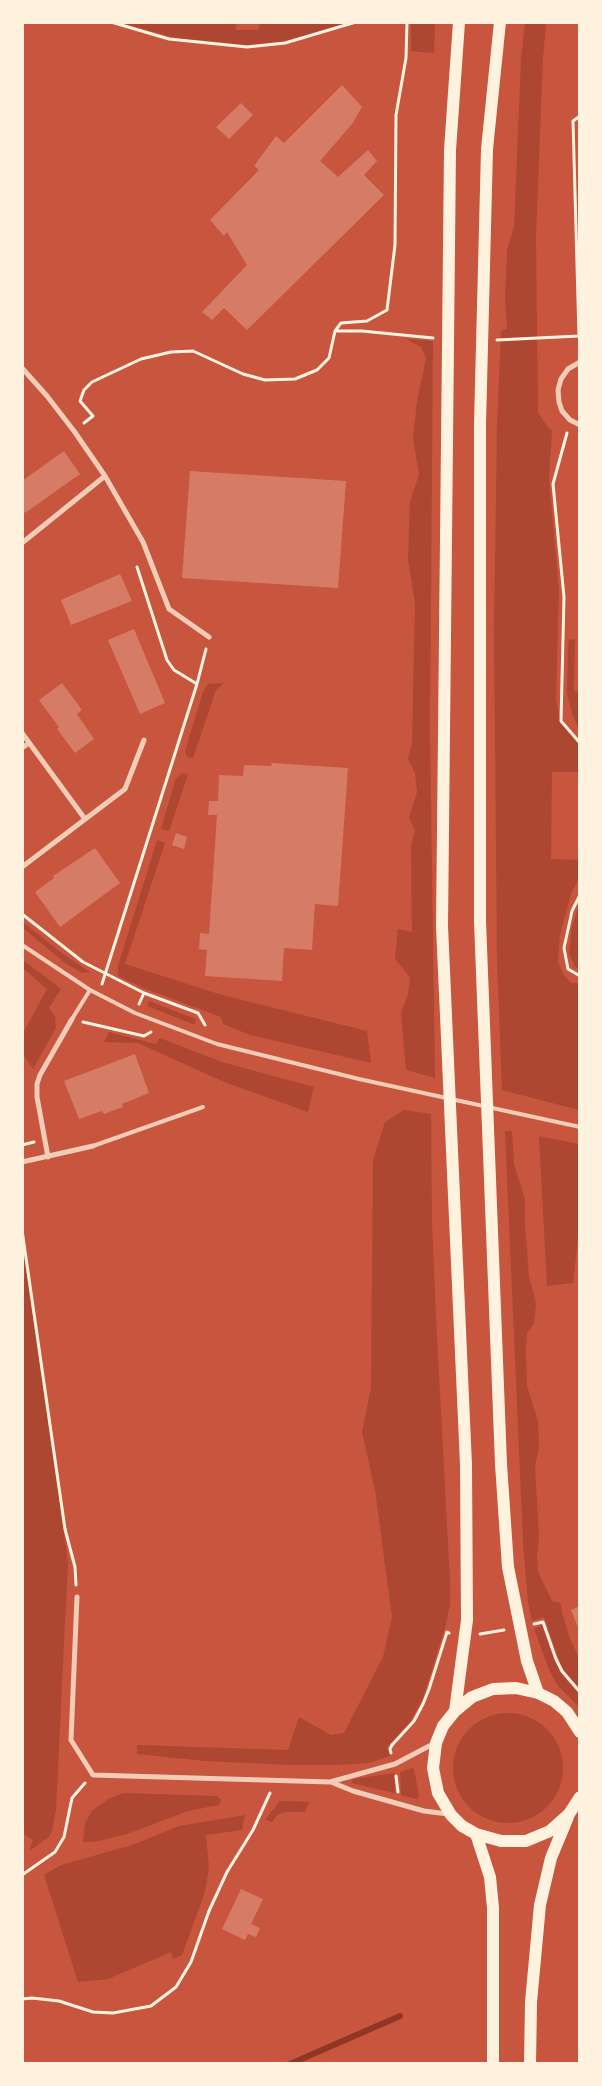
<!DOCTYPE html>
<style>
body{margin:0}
#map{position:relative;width:602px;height:2086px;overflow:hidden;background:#c8553d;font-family:"Open Sans",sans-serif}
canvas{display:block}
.frame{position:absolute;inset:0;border:24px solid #fff3e0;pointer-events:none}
</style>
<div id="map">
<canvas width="602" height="2086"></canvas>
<div class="frame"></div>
</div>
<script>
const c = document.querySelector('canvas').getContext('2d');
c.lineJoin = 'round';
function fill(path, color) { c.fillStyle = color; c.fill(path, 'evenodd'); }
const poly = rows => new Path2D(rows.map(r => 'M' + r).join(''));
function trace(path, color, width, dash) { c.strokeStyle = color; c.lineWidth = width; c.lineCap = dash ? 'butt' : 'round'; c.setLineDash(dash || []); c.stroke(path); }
fill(poly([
 [120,23,236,23,236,30,258,30,260,23,350,23,289,41,247,45,176,38],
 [411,23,435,23,434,53,411,51],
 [525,23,546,23,543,58,536,236,538,413,547,426,552,431,549,478,559,590,556,700,559,715,580,747,579,772,552,772,551,859,579,860,579,878,571,894,560,934,558,962,564,975,571,983,579,983,579,1110,502,1090,497,962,494,629,497,424,501,331,507,329,505,298,507,250,514,227,521,58],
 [406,339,433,341,430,729,435,1078,406,1070,401,1013,408,994,410,977,395,959,398,929,412,932,411,847,415,830,409,818,417,792,415,773,408,759,412,742,415,605,408,558,410,501,419,475,413,438,417,402,426,358,421,347],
 [575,639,574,691,579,692,579,730,572,714,567,692,568,643,569,640],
 [224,683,216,690,193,758,187,757,185,751,203,692,208,684],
 [183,773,188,774,169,831,161,829,176,778],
 [157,840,165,843,125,964,222,995,367,1031,371,1063,250,1035,223,1024,221,1017,146,989,118,976,118,966],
 [579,905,579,969,575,967,569,953,572,927],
 [23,922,59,951,90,972,82,973,65,963,23,928],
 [23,960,61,989,49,1008,55,1016,56,1028,33,1069,23,1054,23,1033,47,989,23,968],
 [149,1001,196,1019,195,1025,147,1006],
 [109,1032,156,1044,160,1038,222,1062,314,1087,308,1112,224,1082,138,1043,104,1042],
 [404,1110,431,1114,432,1222,436,1317,450,1581,450,1604,445,1628,423,1698,410,1722,387,1747,390,1756,369,1763,335,1765,291,1765,205,1761,137,1754,137,1745,288,1750,299,1717,331,1735,344,1733,383,1657,392,1617,375,1490,362,1432,371,1388,373,1160,385,1122],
 [505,1131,512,1131,514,1164,525,1199,525,1224,529,1276,536,1304,534,1324,527,1333,526,1349,527,1386,538,1421,539,1448,535,1466,539,1536,537,1555,538,1572,552,1601,561,1603,562,1613,570,1639,579,1658,579,1689,562,1669,544,1617,532,1621,528,1602,523,1542],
 [539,1136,579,1144,579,1229,573,1283,547,1286],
 [23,1247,68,1562,56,1810,52,1831,49,1837,29,1851,33,1840,22,1833],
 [542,1625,555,1662,562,1675,579,1694,579,1707,558,1686,550,1672,534,1629],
 '453 1768a55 55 0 1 1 110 0a55 55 0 1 1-110 0Z',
 [412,1768,414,1769,419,1796,417,1799,401,1795,400,1772],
 [394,1773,395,1793,351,1783,353,1779],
 [123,1793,217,1796,221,1800,219,1805,188,1811,127,1834,94,1842,83,1842,85,1823,92,1811,108,1799],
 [280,1801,286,1801,309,1802,305,1812,285,1812,277,1815,272,1822,265,1820],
 [245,1815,242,1830,206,1835,209,1867,205,1892,182,1955,173,1959,171,1952,108,1979,78,1982,44,1875,61,1865,132,1845,179,1826]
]), '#ae4732');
trace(poly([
 [290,2064,400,2016]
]), '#8f3625', 6);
fill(poly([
 [342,85,362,107,352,124,320,161,338,177,368,150,377,161,364,175,384,195,247,330,224,308,212,320,202,312,247,265,227,232,224,236,210,220,259,170,254,166,276,136,284,143],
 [241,103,253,115,229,139,216,127],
 [64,451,80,474,25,513,22,509,22,481],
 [190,471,346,481,338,588,182,578],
 [120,574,132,601,71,625,61,600],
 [134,629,165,703,140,714,108,640],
 [62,683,82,710,77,714,94,739,75,753,57,729,59,727,39,700],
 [272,763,348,768,338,906,315,904,312,950,284,948,282,981,205,976,207,950,199,949,200,933,209,934,217,815,208,815,209,801,218,801,219,775,243,776,244,765,271,766],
 [176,833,187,837,184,849,172,845],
 [95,848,120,883,60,927,35,892,54,878,53,876],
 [135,1054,149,1093,122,1104,123,1107,104,1114,102,1111,79,1119,64,1081],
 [580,1606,580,1630,579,1630,571,1610],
 [241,1889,263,1899,251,1924,260,1928,256,1937,248,1934,245,1940,222,1929]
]), '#d67c66');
trace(poly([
 [111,22,169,39,247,47,285,43,356,22],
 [335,331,341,323,367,321,387,310,395,245,396,115,406,58,407,22],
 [579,336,573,121,580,116],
 [497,340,579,336],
 [84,423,93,416,80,401,84,390,92,382,141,359,171,352,193,351,243,374,265,380,295,379,317,370,329,358,335,331,362,331,433,338],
 [567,433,553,484,564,597,561,721,580,743],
 [137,567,167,660,174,670,197,684],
 [580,895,572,911,564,948,568,969,580,976],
 [22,914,83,962,144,993,198,1013,205,1025],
 [102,984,197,684,206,649],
 [139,1004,144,993],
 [83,1022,144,1036,151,1032],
 [22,1145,34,1142],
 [22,1230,65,1529,75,1567,76,1585],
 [534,1624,543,1622,556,1659,562,1671,580,1692],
 [480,1634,504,1630],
 [391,1753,390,1749,392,1745,414,1721,423,1704,429,1689,447,1632,449,1633],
 [396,1776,398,1792],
 [22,1875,55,1852,64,1837,72,1798,85,1783],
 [22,1999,32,1998,59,2001,93,2012,113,2013,151,2006,176,1987,191,1962,209,1911,227,1872,253,1830,270,1793]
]), '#fff3e0', 3);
trace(poly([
 [22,945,90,990,135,1013,217,1044,359,1079,580,1127],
 [72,1019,90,990],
 [93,1146,203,1107]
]), '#f1ccb7', 4);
trace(poly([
 [580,362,568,369,561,379,558,390,559,402,562,411,570,420,580,425],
 [22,368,47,396,74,431,105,476,143,542,169,609,209,637],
 [22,543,105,476],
 [22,733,85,819],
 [22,748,29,743],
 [22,867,125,789,144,740],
 [48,1157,37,1097,37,1084,40,1075,72,1019],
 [22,1162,93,1146],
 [77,1597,71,1740,93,1775,330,1782,395,1764,433,1744],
 [331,1782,353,1791,424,1811,448,1814]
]), '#f1ccb7', 5);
trace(poly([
 [500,22,487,149,480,424,480,921,501,1464,508,1567,527,1661,538,1693],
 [455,1711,467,1620,466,1465,442,926,450,150,459,22],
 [580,1732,567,1712,554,1701,538,1693,516,1688,493,1689,472,1697,455,1711,443,1726,436,1743,433,1768,438,1793,451,1815,462,1826,476,1834,501,1841,526,1841,550,1831,569,1814,580,1797],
 [476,1834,490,1877,493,1908,493,2064],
 [530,2064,531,2002,540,1905,551,1858,568,1817]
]), '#fff3e0', 12);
</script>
